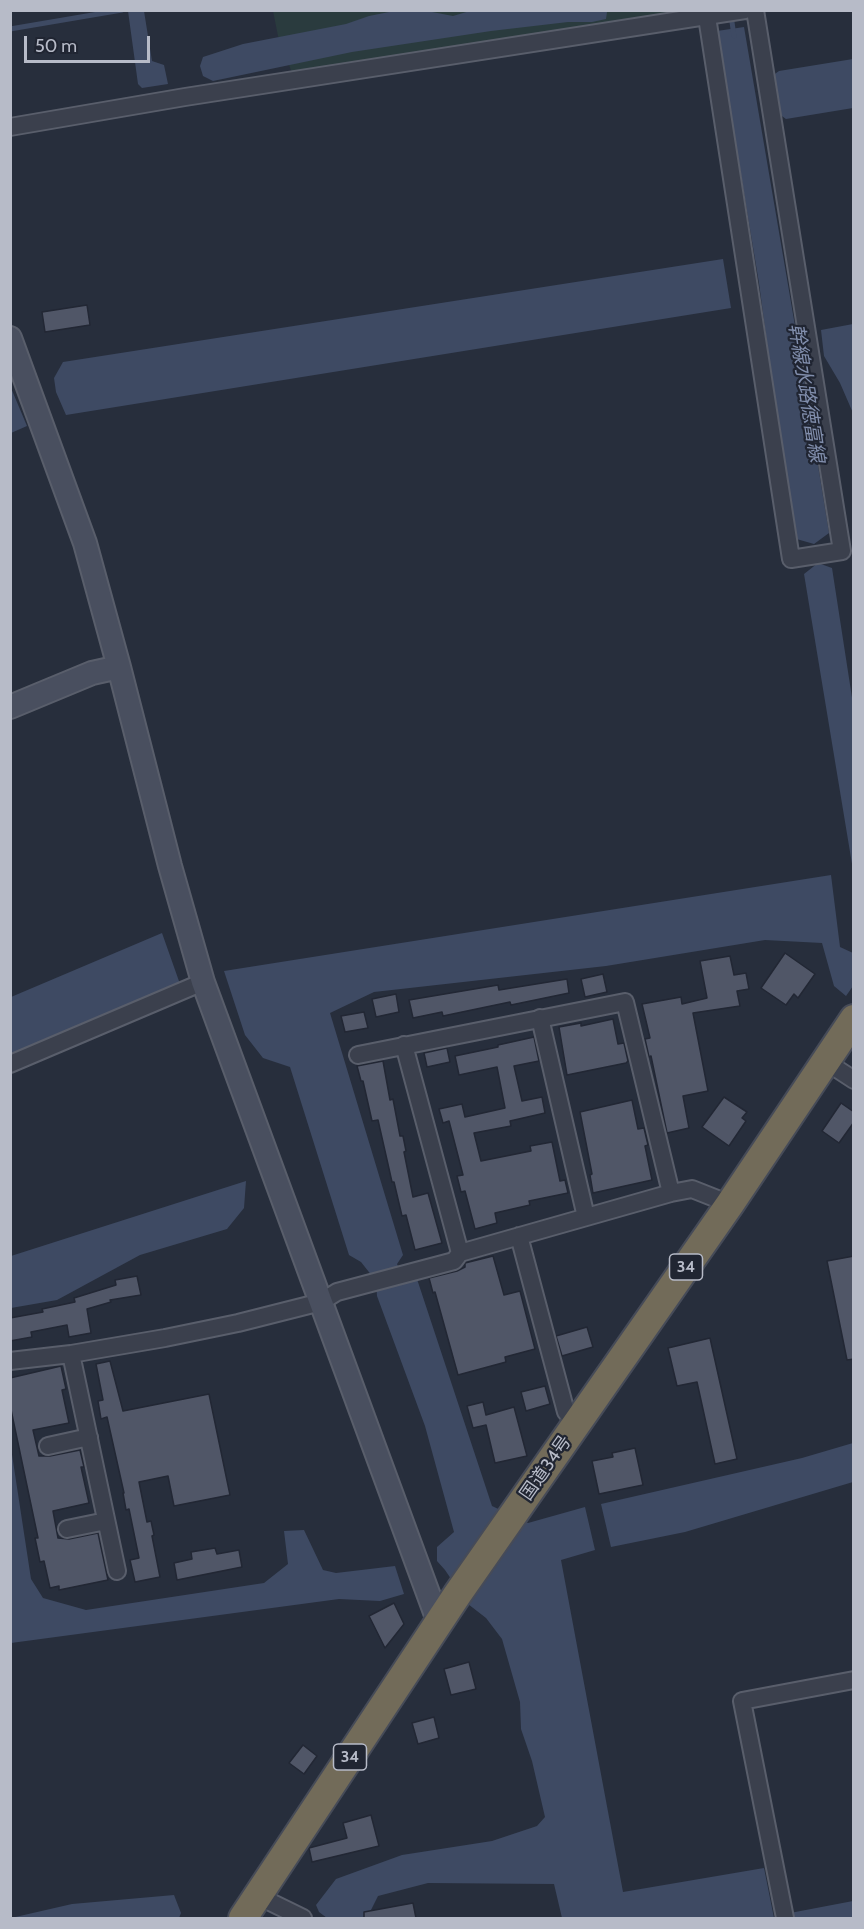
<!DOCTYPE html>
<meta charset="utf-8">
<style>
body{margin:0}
#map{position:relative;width:864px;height:1929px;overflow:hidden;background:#272e3c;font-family:Cabin,sans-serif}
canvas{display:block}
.frame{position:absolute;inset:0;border:12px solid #b7bbc8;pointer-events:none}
.scale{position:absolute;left:24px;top:36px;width:126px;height:27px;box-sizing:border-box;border:3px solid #b7bbc8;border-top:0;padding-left:8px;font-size:18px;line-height:21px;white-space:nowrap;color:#b7bbc8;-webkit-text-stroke:4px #202532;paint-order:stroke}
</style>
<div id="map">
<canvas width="864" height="1929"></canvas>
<div class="frame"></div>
<div class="scale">50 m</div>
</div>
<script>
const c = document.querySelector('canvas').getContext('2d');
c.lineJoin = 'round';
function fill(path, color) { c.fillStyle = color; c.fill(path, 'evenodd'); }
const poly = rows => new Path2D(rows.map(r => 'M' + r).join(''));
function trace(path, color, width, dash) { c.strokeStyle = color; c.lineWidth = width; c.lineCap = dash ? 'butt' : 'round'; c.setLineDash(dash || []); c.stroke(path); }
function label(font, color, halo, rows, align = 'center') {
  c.font = font + ' Cabin,"Noto Sans JP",sans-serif'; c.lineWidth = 4.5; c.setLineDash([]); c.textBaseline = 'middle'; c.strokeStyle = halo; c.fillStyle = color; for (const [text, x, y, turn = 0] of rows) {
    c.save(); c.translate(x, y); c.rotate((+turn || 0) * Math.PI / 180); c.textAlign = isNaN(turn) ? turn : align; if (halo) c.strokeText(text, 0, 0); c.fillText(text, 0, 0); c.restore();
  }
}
fill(poly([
 [273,11,709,11,292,73,278,36]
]), '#2a3b3e');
fill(poly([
 [473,10,607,12,606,19,592,22,568,22,491,31,352,52,213,81,203,76,200,66,203,57,243,44,346,24,369,16,394,11,427,11,453,16],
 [128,11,144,11,152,61,164,65,168,84,142,88,138,84],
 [744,27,801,361,829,533,814,544,793,538,759,283,717,31],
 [853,59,853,108,786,119,779,114,772,76,779,71],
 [723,259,731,308,66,415,56,392,54,378,63,362],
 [853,324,854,324,853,413,840,383,824,356,821,330],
 [11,388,27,426,11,433,10,433],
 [818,563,832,568,853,704,853,870,804,574],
 [831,875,840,947,853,953,853,986,846,996,834,986,822,943,765,940,606,966,374,992,330,1013,403,1255,397,1264,404,1280,416,1276,492,1506,528,1523,585,1507,595,1550,561,1560,623,1892,764,1868,774,1918,562,1918,554,1884,428,1883,378,1896,367,1918,327,1918,319,1912,316,1905,336,1879,402,1855,492,1841,537,1826,545,1817,532,1761,521,1729,520,1702,502,1639,486,1618,468,1604,445,1570,437,1561,437,1547,454,1532,425,1426,377,1296,376,1281,361,1262,349,1255,290,1067,263,1058,245,1035,224,971],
 [162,933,180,984,11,1055,11,997],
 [246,1181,244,1208,227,1229,140,1255,57,1300,11,1308,11,1256],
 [853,1443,853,1482,685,1532,611,1547,601,1504,802,1458],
 [11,1448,31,1579,43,1598,86,1610,264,1583,288,1564,284,1531,304,1530,323,1570,336,1573,395,1566,404,1594,380,1601,339,1599,11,1643],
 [174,1895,181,1913,179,1918,11,1918,72,1904],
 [853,1901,853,1918,791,1918,790,1913]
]), '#3e4a63');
trace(poly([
 [731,15,734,36],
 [10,29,122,10]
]), '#3e4a63', 5);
const building = poly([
 [87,305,90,325,45,332,42,312,87,305],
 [785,953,815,974,798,998,794,994,786,1005,761,988,785,953],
 [730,956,734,975,746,973,749,989,737,991,740,1006,693,1013,708,1091,683,1096,689,1128,667,1133,651,1056,649,1057,645,1039,650,1038,642,1004,681,997,682,1004,707,998,700,961,730,956],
 [603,974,607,992,585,997,581,979,603,974],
 [567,979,569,993,511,1005,510,1002,443,1016,442,1012,413,1018,409,1000,498,985,499,990,567,979],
 [396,994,399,1012,376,1017,372,999,396,994],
 [364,1012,368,1028,345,1032,341,1016,364,1012],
 [613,1019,618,1044,624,1043,628,1061,626,1063,567,1075,559,1027,581,1023,581,1026,613,1019],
 [534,1037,539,1061,514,1066,522,1101,542,1097,545,1113,510,1121,511,1126,474,1133,481,1161,531,1151,530,1146,552,1142,560,1181,565,1180,568,1193,529,1201,530,1205,495,1213,497,1223,475,1229,465,1191,461,1192,457,1176,463,1175,449,1121,443,1123,439,1109,462,1104,465,1117,505,1108,497,1067,459,1075,455,1056,498,1047,498,1045,534,1037],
 [447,1048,450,1062,427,1067,424,1053,447,1048],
 [383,1061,390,1100,393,1099,400,1136,403,1136,406,1151,404,1152,413,1197,428,1193,442,1243,415,1250,406,1215,402,1216,394,1182,392,1182,378,1120,372,1121,363,1081,361,1081,357,1066,383,1061],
 [724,1097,747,1112,742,1118,746,1121,729,1146,702,1127,724,1097],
 [632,1100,638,1129,644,1128,648,1145,645,1146,652,1180,593,1193,590,1175,592,1174,580,1112,632,1100],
 [841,1103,854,1112,854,1122,839,1143,822,1131,841,1103],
 [493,1256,504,1295,520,1291,535,1349,505,1357,506,1362,458,1375,435,1292,433,1293,429,1278,457,1271,465,1267,465,1263,493,1256],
 [854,1256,854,1359,847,1360,827,1261,854,1256],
 [137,1276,141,1295,110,1300,111,1302,87,1309,91,1333,69,1337,67,1325,31,1332,32,1337,10,1341,10,1318,43,1312,42,1309,75,1302,74,1298,116,1285,115,1280,137,1276],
 [587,1327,593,1347,562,1356,556,1336,587,1327],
 [710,1338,737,1459,715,1464,697,1382,677,1386,668,1348,710,1338],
 [110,1361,123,1411,209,1394,230,1495,174,1506,168,1476,139,1482,147,1522,151,1521,154,1535,152,1536,160,1577,135,1582,130,1560,139,1558,129,1509,126,1510,123,1493,124,1493,107,1417,101,1419,98,1401,103,1400,96,1364,110,1361],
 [61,1366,66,1389,62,1390,69,1423,33,1430,39,1456,50,1456,80,1450,84,1467,81,1467,89,1503,53,1511,58,1538,69,1539,98,1533,108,1580,59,1590,59,1586,50,1588,44,1561,40,1562,35,1538,38,1538,10,1405,10,1378,61,1366],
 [545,1386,550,1404,526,1411,521,1392,545,1386],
 [483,1402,486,1415,514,1407,527,1456,495,1463,486,1425,473,1428,467,1406,483,1402],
 [635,1448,643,1485,599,1494,592,1461,613,1457,612,1453,635,1448],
 [215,1548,217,1554,239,1550,242,1567,177,1580,174,1563,192,1559,191,1552,215,1548],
 [394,1603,404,1624,385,1648,369,1616,394,1603],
 [469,1662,476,1689,451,1695,444,1669,469,1662],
 [434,1717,439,1738,418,1744,412,1723,434,1717],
 [303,1745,317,1756,304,1774,289,1763,303,1745],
 [371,1815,379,1846,312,1862,309,1848,347,1838,343,1823,371,1815],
 [413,1903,416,1918,364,1918,364,1912,413,1903]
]);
fill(building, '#505667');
trace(building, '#222734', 1.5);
const street = poly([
 [707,17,791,559,842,551,755,10],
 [10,127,185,97,745,10],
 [540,1018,586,1217],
 [358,1055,625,1002,671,1193],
 [825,1061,854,1080],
 [10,1064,203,982],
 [519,1236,566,1412,578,1422],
 [460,1253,671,1193,692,1189,730,1204],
 [71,1354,117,1571],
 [10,1361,71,1354,165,1338,238,1323,321,1302,337,1292,454,1261,460,1253,404,1045],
 [48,1446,89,1437],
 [67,1529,106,1521],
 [258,1896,303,1918],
 [785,1918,742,1701,854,1680]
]);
const secondary = poly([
 [10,338,85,543,119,667,170,866,203,982,439,1623],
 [10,707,92,673,119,667]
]);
const highway = poly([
 [243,1918,457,1595,730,1204,854,1019]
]);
trace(street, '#595e6b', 20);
trace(secondary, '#595e6b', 26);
trace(highway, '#464b58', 32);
trace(street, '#3b404d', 16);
trace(secondary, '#494f5f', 22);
trace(highway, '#726b59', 28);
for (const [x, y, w] of [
 [686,1267,33],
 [350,1757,33]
]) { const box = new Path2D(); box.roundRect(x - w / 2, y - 13, w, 26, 4.5); c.fillStyle = '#202532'; c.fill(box); trace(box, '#b7bbc8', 1.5); }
label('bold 16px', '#b7bbc8', null, [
 ["34",686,1267],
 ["34",350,1757]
]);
label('18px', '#b7bbc8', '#202532', [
 ["国道34号",546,1468,-55]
]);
label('italic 20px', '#818eac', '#202532', [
 ["幹線水路徳富線",806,393,81]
]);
</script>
